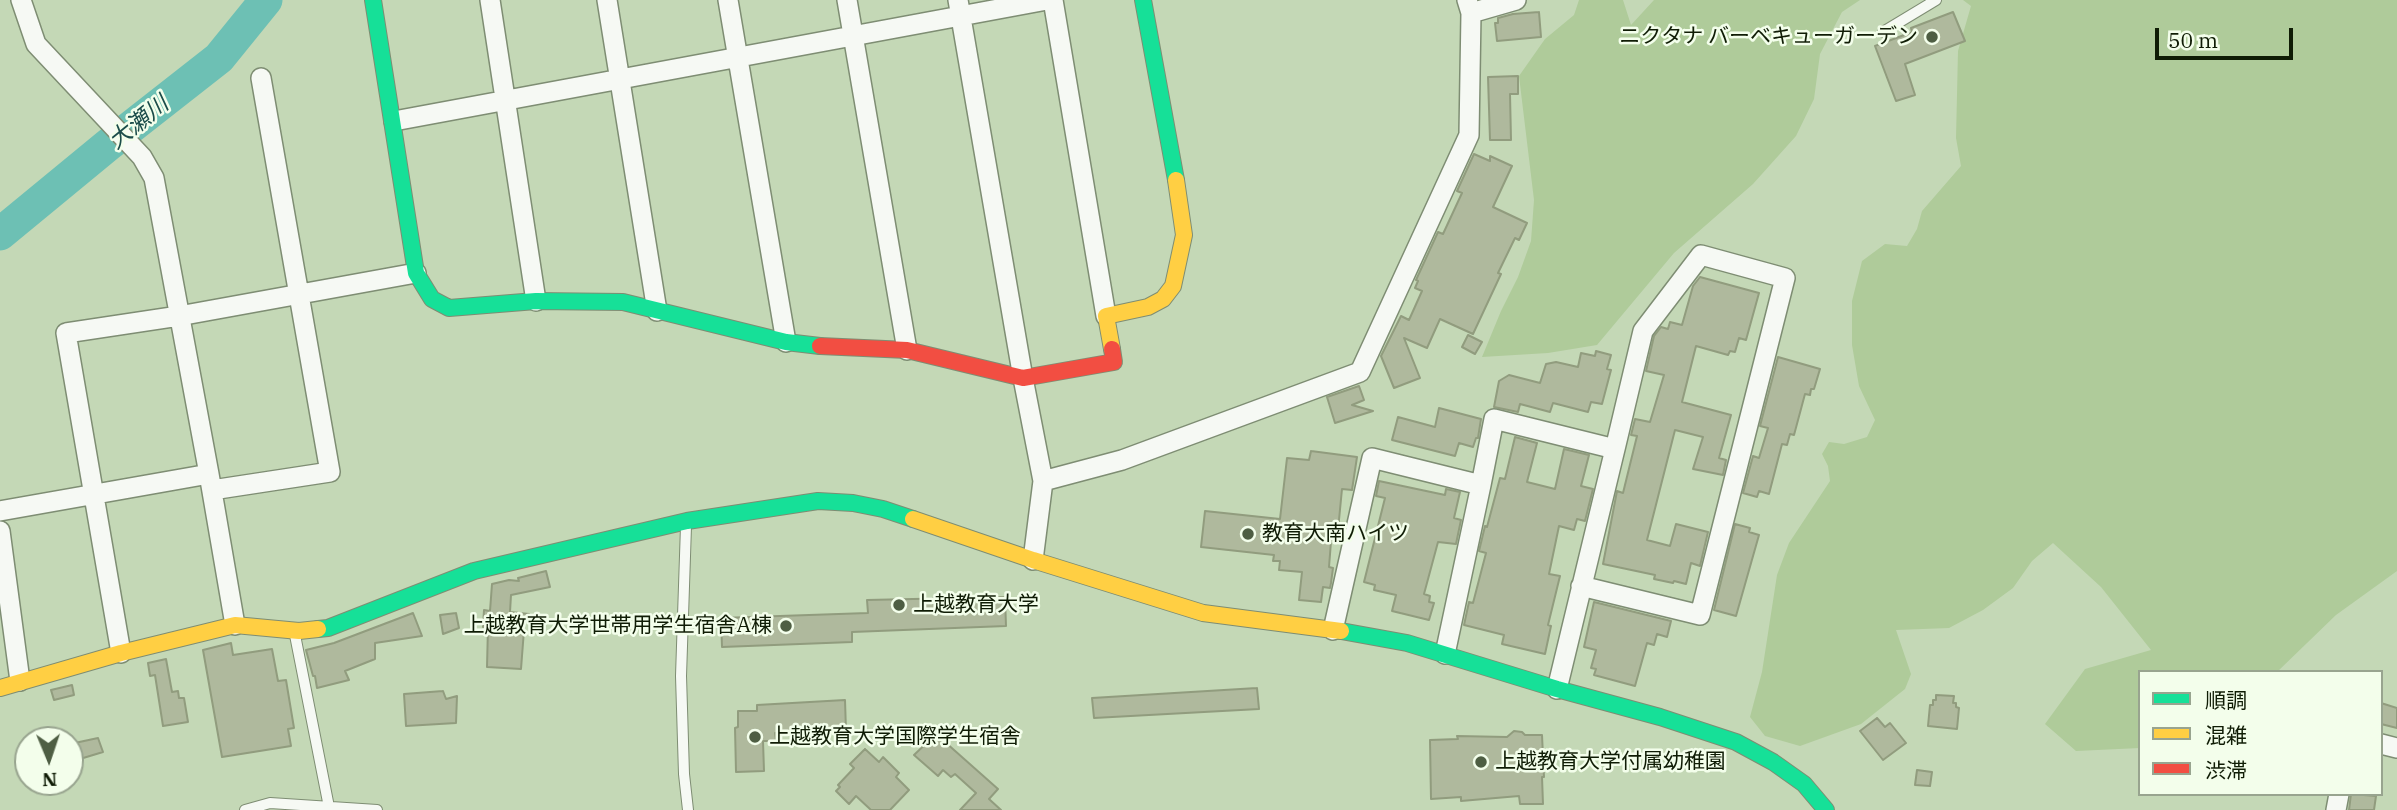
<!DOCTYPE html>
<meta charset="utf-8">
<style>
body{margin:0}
#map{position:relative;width:2397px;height:810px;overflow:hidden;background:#c4d8b6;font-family:"IBM Plex Serif","Noto Sans JP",serif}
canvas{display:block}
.legend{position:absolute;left:2138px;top:670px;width:245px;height:126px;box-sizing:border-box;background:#f3feeb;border:2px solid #98a48f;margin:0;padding:9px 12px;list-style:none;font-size:21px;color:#0f1c05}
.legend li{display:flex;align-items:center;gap:14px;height:35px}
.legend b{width:35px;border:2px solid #98a48f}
.north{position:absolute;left:14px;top:726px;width:70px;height:70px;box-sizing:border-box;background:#f3feeb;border:2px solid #98a48f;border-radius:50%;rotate:178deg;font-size:19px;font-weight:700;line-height:28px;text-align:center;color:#0f1c05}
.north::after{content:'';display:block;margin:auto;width:24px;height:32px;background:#4e5e43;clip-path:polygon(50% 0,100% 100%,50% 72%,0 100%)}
.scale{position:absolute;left:2155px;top:28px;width:138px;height:32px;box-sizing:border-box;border:4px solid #0f1c05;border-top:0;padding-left:9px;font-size:21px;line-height:24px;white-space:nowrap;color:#0f1c05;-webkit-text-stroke:5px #f3feeb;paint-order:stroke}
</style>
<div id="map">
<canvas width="2397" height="810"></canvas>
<ul class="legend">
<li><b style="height:9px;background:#16e098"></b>順調</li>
<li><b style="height:9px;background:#ffcf43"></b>混雑</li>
<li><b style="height:9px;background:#f24e42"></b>渋滞</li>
</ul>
<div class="north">N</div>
<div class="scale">50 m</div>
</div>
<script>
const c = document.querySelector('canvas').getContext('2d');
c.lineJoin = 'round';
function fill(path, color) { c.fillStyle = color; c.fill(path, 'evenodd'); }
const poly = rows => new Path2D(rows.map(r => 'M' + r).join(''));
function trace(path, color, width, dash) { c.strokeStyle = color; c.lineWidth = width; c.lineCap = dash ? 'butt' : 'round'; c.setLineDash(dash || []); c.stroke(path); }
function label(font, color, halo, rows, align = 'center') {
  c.font = font + ' "IBM Plex Serif","Noto Sans JP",serif'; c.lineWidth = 5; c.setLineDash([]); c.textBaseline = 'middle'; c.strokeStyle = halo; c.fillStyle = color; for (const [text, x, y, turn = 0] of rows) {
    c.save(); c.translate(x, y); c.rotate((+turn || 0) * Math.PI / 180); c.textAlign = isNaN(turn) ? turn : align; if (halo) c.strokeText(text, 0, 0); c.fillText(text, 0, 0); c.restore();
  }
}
fill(poly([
 [1579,0,1623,0,1631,25,1654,0,1860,0,1842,12,1820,54,1814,99,1796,136,1753,184,1674,253,1597,345,1548,353,1482,357,1501,311,1518,277,1531,241,1534,200,1519,76,1545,39,1574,15],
 [1963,0,2397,0,2397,571,2336,615,2277,672,2140,672,2140,748,2076,751,2045,724,2085,669,2151,650,2101,587,2053,543,2032,561,2013,588,1983,610,1949,628,1896,630,1911,674,1905,689,1861,724,1800,746,1765,736,1750,717,1762,672,1777,575,1789,543,1830,481,1828,466,1822,454,1829,442,1844,444,1867,437,1875,420,1859,386,1852,345,1852,301,1862,261,1885,244,1907,246,1917,229,1922,211,1961,166,1956,138,1958,51,1971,6]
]), '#afcb9a');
trace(poly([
 [0,234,108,145,219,58,266,0]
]), '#6dc0b4', 33);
const building = poly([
 [1539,12,1541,37,1497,41,1495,23,1498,23,1498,18,1513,14,1539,12],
 [1953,12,1965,41,1905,64,1915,95,1896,101,1875,46,1912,32,1911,28,1953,12],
 [1518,76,1518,94,1510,94,1511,140,1490,140,1488,77,1518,76],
 [1474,154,1490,161,1490,156,1512,166,1493,207,1527,223,1519,240,1515,238,1498,273,1501,274,1473,334,1440,319,1427,348,1404,338,1420,378,1394,388,1381,356,1401,316,1409,320,1422,291,1415,288,1418,281,1416,280,1438,232,1443,234,1462,193,1457,191,1474,154],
 [1700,277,1759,293,1746,340,1739,338,1735,352,1730,351,1728,355,1696,346,1682,402,1731,415,1719,458,1726,460,1723,475,1693,469,1703,437,1675,430,1647,540,1670,546,1676,524,1708,532,1700,566,1691,563,1686,584,1674,581,1673,583,1654,579,1655,575,1603,564,1617,491,1623,493,1637,436,1631,435,1635,419,1650,422,1664,375,1646,371,1654,336,1661,327,1668,329,1670,322,1682,325,1693,286,1700,277],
 [1468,335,1482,342,1475,354,1462,347,1468,335],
 [1596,351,1611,355,1607,369,1611,370,1602,404,1591,402,1588,412,1553,403,1550,412,1520,404,1518,412,1494,407,1499,381,1509,375,1540,383,1546,364,1556,362,1578,367,1581,353,1595,356,1596,351],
 [1778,357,1820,369,1814,389,1811,389,1810,395,1805,394,1794,435,1790,434,1787,445,1782,444,1769,494,1759,491,1757,497,1743,493,1753,456,1759,458,1768,428,1760,426,1778,357],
 [1359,386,1364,400,1352,405,1373,411,1335,423,1327,397,1359,386],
 [1439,408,1481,419,1478,438,1476,438,1473,447,1459,443,1455,456,1392,440,1398,417,1435,427,1439,408],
 [1515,437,1537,443,1527,482,1555,489,1564,449,1589,455,1581,486,1593,489,1585,521,1577,519,1574,530,1559,526,1549,574,1560,576,1548,625,1551,626,1545,654,1502,644,1504,635,1464,625,1469,602,1473,603,1486,553,1479,551,1485,526,1487,527,1500,478,1505,479,1515,437],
 [1311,451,1357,457,1352,490,1342,489,1338,530,1332,529,1329,567,1333,568,1331,583,1330,588,1323,587,1321,602,1299,600,1302,572,1279,570,1280,561,1273,561,1274,555,1201,547,1205,511,1280,519,1287,458,1309,460,1311,451],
 [1379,481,1445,495,1446,489,1460,492,1454,518,1461,520,1456,544,1438,542,1424,594,1430,596,1429,602,1434,603,1429,620,1392,611,1396,595,1374,590,1375,585,1364,582,1385,498,1376,496,1379,481],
 [1735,524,1750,528,1749,532,1759,535,1736,616,1714,610,1735,524],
 [546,571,550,587,511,595,510,612,529,614,529,620,509,623,509,628,524,630,521,669,487,667,488,626,483,627,484,610,490,611,492,584,509,580,519,581,518,578,546,571],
 [1005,597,1006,626,852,632,852,642,722,647,721,618,868,613,867,600,1005,597],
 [1594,602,1671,621,1667,637,1657,634,1654,645,1647,643,1635,686,1594,675,1596,669,1591,668,1596,650,1584,647,1594,602],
 [413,613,422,636,375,643,375,659,345,671,349,680,317,688,315,676,313,676,306,650,334,643,413,613],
 [456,613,459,628,443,634,440,615,456,613],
 [231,643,233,655,272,649,278,681,286,680,294,728,288,729,291,746,222,757,203,650,231,643],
 [166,659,172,692,178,691,179,698,184,698,188,722,163,726,155,675,150,676,148,663,166,659],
 [72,685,74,695,54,700,51,690,72,685],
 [1257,688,1259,709,1094,718,1092,698,1257,688],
 [443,691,446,699,457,696,456,723,406,726,404,694,443,691],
 [1936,695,1954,696,1953,703,1956,703,1956,707,1959,708,1957,729,1928,726,1930,705,1933,705,1933,700,1936,700,1936,695],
 [845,700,846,731,775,733,776,741,763,741,764,771,736,772,735,728,738,727,738,711,757,711,757,705,845,700],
 [2381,703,2397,708,2397,728,2381,724,2381,703],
 [1877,718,1885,727,1890,723,1906,743,1883,760,1860,731,1877,718],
 [1514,731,1522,732,1525,735,1542,735,1544,777,1542,777,1543,804,1520,804,1519,796,1461,801,1461,797,1431,799,1430,740,1458,739,1457,736,1507,737,1514,731],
 [936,734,998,789,989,799,1001,810,960,810,976,793,955,774,951,777,943,770,938,776,914,755,936,734],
 [98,738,103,752,70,762,70,744,98,738],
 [865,749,879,762,883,757,899,773,896,777,909,790,890,810,871,810,856,796,849,804,836,791,840,787,838,785,854,768,850,764,865,749],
 [1917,770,1932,772,1930,786,1915,785,1917,770],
 [2351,794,2376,796,2374,810,2349,810,2351,794]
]);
fill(building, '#afb99d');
trace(building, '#919c7e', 2);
const lane = poly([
 [1883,32,1936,0],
 [686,526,681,676,684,774,688,810],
 [295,635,329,807],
 [245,810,270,803,377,810]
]);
const street = poly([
 [21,0,36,44,142,157,154,178,209,474,235,625],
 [490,0,536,301],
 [607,0,657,311],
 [728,0,786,342],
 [847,0,907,350],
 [958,0,1023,378,1043,481,1033,560],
 [1053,0,1106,316],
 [1471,13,1516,0],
 [394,121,1047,0],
 [1043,481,1122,460,1360,372,1469,135,1471,13,1467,0],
 [212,490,330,472,261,78],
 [0,511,209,474],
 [0,531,20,681],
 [1333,630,1372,458,1481,485,1494,419,1615,449,1643,331,1701,255,1785,278,1700,615,1581,586],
 [121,653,66,333,179,316,416,273],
 [1445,654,1481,485],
 [1557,689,1615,449],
 [2381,744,2397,748],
 [2336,810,2339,794]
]);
const fast = poly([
 [373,0,416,273,432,299,449,308,536,301,623,302,786,342,820,346],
 [1143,0,1176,180],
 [318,629,328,628,474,571,687,521,818,501,853,503,883,509,913,519],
 [1341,631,1407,643,1557,689,1660,717,1736,742,1773,762,1804,784,1826,810]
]);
const slow = poly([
 [1112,349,1106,316,1148,307,1163,299,1173,286,1184,235,1176,180],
 [913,519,1033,560,1203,613,1341,631],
 [0,688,121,653,235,625,299,631,318,629]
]);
const jam = poly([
 [820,346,907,350,1023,378,1114,362,1112,349]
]);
trace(lane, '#7e8d73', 12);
trace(street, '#7e8d73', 22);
trace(fast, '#7e8d73', 18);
trace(slow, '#7e8d73', 18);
trace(jam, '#7e8d73', 18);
trace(lane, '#f6f9f4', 10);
trace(street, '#f6f9f4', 19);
trace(fast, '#16e098', 16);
trace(slow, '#ffcf43', 16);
trace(jam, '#f24e42', 16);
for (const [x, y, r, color] of [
 [1932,37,7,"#4e5e43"],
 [1248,534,7,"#4e5e43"],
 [899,605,7,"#4e5e43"],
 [786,626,7,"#4e5e43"],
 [755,737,7,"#4e5e43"],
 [1481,762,7,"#4e5e43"]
]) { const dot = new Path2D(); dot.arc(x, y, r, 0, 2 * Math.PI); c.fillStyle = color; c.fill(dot); trace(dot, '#f3feeb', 2.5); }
label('21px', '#0f1c05', '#f3feeb', [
 ["ニクタナ バーベキューガーデン",1918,37,"right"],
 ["教育大南ハイツ",1262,534],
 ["上越教育大学",913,605],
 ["上越教育大学世帯用学生宿舎A棟",772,626,"right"],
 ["上越教育大学国際学生宿舎",769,737],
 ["上越教育大学付属幼稚園",1495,762]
], 'left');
label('italic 23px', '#1b4c4a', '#f3feeb', [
 ["大瀬川",139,123,-39]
]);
</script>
